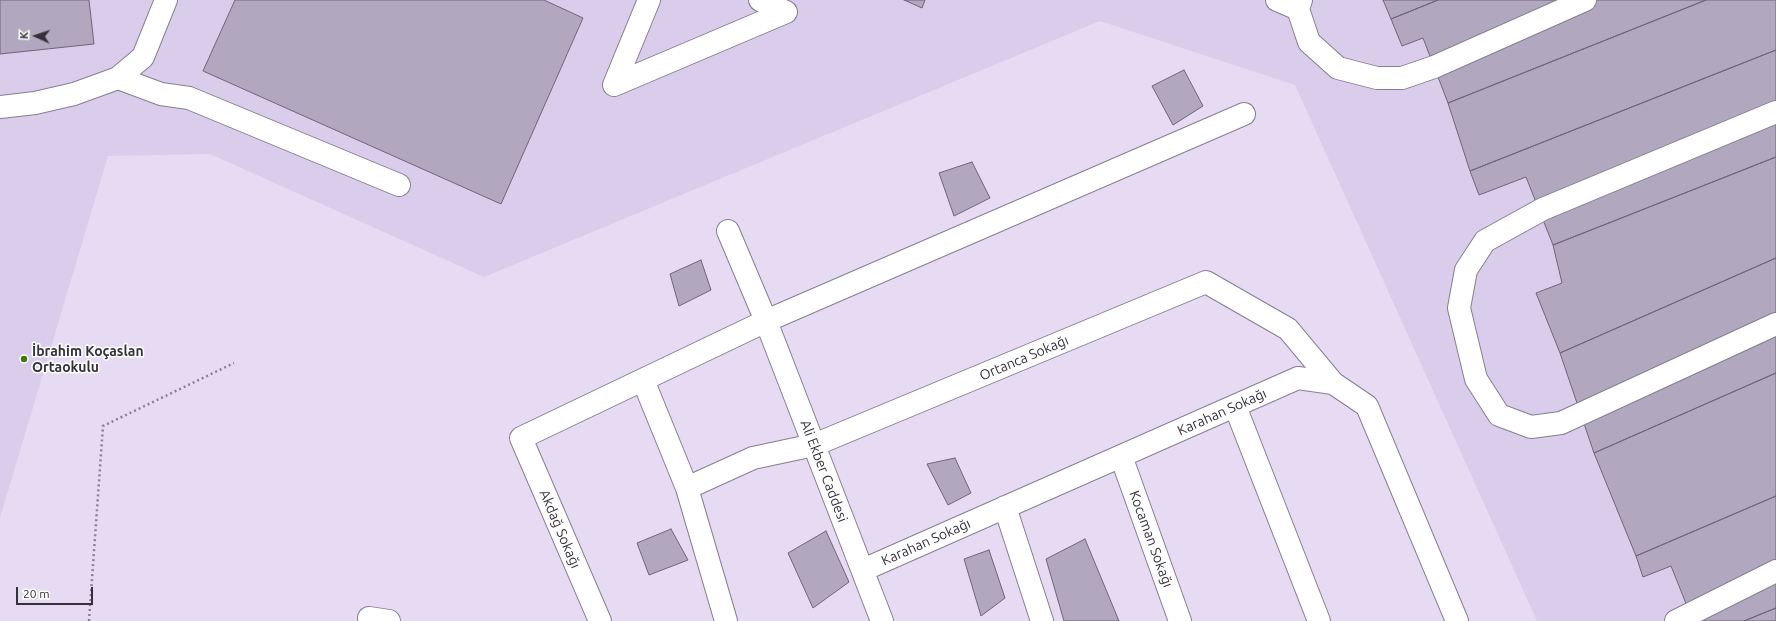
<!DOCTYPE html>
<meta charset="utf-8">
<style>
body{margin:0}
#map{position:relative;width:1776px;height:621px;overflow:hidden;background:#e6dbf3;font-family:Ubuntu,sans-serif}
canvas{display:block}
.north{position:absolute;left:16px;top:16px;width:40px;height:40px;-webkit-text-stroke:3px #fff;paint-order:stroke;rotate:273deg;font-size:11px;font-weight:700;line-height:16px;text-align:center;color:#35313a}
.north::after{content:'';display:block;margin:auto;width:14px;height:18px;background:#35313a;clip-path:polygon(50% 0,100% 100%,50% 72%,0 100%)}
.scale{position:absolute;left:16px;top:587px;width:77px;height:18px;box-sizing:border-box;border:2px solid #35313a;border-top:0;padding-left:5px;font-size:12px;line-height:14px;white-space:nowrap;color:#35313a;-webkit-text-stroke:3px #fff;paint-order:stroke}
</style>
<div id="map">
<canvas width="1776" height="621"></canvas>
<div class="north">K</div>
<div class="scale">20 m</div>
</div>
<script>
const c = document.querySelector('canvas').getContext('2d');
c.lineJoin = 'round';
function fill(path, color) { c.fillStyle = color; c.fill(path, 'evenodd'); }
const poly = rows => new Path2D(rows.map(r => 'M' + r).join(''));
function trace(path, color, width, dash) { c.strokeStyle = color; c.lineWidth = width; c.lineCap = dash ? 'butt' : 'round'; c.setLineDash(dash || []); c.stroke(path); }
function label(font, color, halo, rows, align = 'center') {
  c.font = font + ' Ubuntu,sans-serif'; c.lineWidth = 3; c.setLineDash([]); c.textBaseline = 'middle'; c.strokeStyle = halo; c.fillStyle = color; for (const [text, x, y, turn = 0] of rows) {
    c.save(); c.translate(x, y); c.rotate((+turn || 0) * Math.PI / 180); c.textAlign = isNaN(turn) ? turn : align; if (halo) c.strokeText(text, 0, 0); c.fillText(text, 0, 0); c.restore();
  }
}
fill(poly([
 [0,0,1776,0,1776,621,1537,621,1295,85,1100,21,484,277,210,154,108,156,0,518]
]), '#dacdeb');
const building = poly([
 [0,0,89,0,94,44,0,54,0,0],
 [235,0,544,0,583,18,501,204,203,71,235,0],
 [904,0,925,0,922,8,904,0],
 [1383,0,1438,0,1391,19,1383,0],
 [1438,0,1706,0,1448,103,1423,38,1402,46,1391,19,1438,0],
 [1706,0,1776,0,1776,50,1470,171,1448,103,1706,0],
 [1776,50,1776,157,1553,245,1526,177,1479,195,1470,171,1776,50],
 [1184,70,1203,106,1173,125,1152,86,1184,70],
 [1776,157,1776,258,1560,353,1536,293,1562,283,1553,245,1776,157],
 [972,162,990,198,954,216,939,173,972,162],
 [1776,258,1776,373,1594,453,1560,353,1776,258],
 [701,260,711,290,679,306,670,274,701,260],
 [1776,373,1776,496,1636,556,1594,453,1776,373],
 [955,458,971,493,948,505,927,464,955,458],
 [1776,496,1776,608,1744,621,1693,621,1671,566,1643,577,1636,556,1776,496],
 [671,529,688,560,649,575,637,543,671,529],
 [826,531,849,582,813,608,788,553,826,531],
 [1085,539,1119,621,1064,621,1046,559,1085,539],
 [989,550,1005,598,981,616,964,559,989,550],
 [1776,608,1776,621,1744,621,1776,608]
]);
fill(building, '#b1a7be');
trace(building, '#6f657b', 1);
const minor = poly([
 [649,0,614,85,786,12,760,0],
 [1277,0,1298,9],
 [1301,0,1298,9,1309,42,1338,68,1377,78,1402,78,1434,67,1585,0],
 [118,78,161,94,189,98,399,185],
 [0,107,35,103,74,94,118,78,143,57,166,0],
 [1776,112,1543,209,1485,241,1466,270,1459,308,1476,379,1499,415,1531,427,1561,423,1776,324],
 [728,231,766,321,882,621],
 [643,380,687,488,726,621],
 [1235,406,1319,621],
 [1121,456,1180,621],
 [687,488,753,458,814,445,1206,282,1288,329,1333,383],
 [1005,507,1042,621],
 [863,570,1298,378,1333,383,1367,406,1457,621],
 [369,618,389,621],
 [600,621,521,438,766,321,1244,114],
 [1676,621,1776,571]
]);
trace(minor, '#887e93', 24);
trace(poly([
 [89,621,103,426,234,363]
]), '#888191', 2.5, [2, 3]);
trace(minor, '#fff', 22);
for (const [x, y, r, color] of [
 [24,359,4,"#437908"]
]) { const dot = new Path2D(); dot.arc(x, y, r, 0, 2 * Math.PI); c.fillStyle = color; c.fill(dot); trace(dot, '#fff', 1.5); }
label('bold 14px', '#35313a', '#fff', [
 ["İbrahim Koçaslan",32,351],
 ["Ortaokulu",32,367]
], 'left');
label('14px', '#35313a', '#fff', [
 ["Ortanca Sokağı",1024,358,-23],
 ["Karahan Sokağı",1222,412,-24],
 ["Ali Ekber Caddesi",824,471,69],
 ["Akdağ Sokağı",560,529,67],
 ["Kocaman Sokağı",1151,539,70],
 ["Karahan Sokağı",926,542,-24]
]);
</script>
